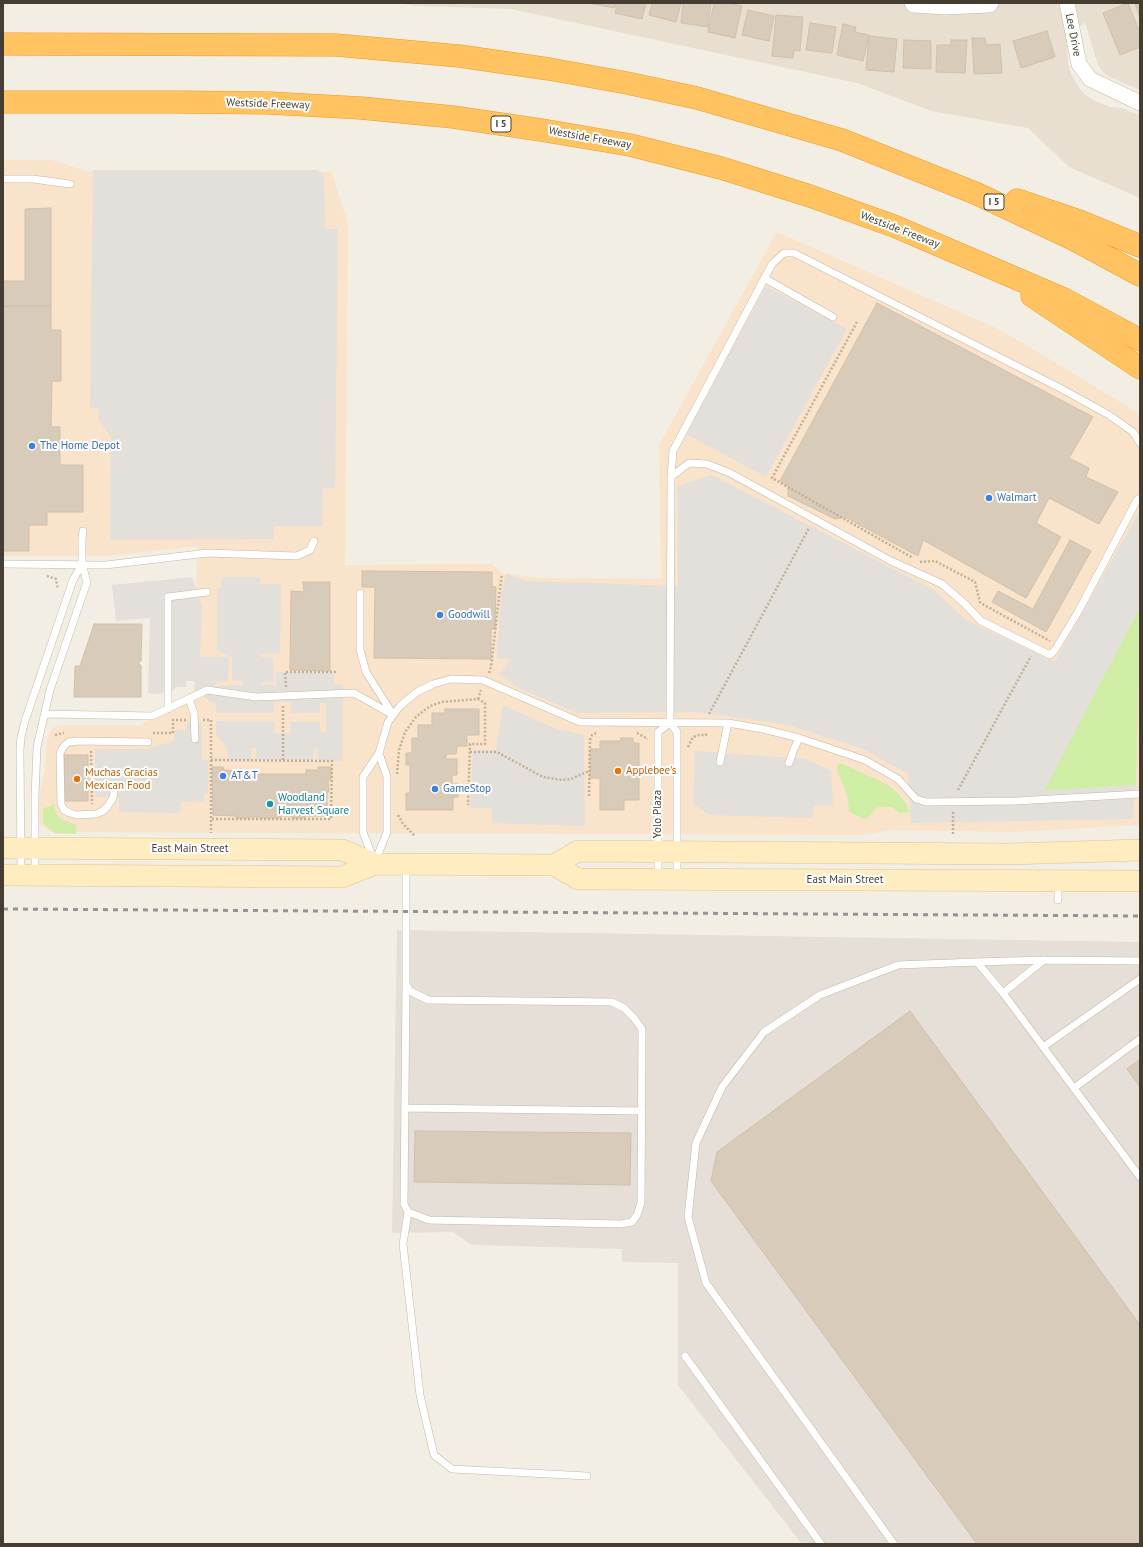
<!DOCTYPE html>
<style>
body{margin:0}
#map{position:relative;width:1143px;height:1547px;overflow:hidden;background:#f3eee3;font-family:"PT Sans",sans-serif}
canvas{display:block}
.frame{position:absolute;inset:0;border:4px solid #463d32;pointer-events:none}
</style>
<div id="map">
<canvas width="1143" height="1547"></canvas>
<div class="frame"></div>
</div>
<script>
const c = document.querySelector('canvas').getContext('2d');
c.lineJoin = 'round';
function fill(path, color) { c.fillStyle = color; c.fill(path, 'evenodd'); }
const poly = rows => new Path2D(rows.map(r => 'M' + r).join(''));
function trace(path, color, width, dash) { c.strokeStyle = color; c.lineWidth = width; c.lineCap = dash ? 'butt' : 'round'; c.setLineDash(dash || []); c.stroke(path); }
function label(font, color, halo, rows, align = 'center') {
  c.font = font + ' "PT Sans",sans-serif'; c.lineWidth = 4; c.setLineDash([]); c.textBaseline = 'middle'; c.strokeStyle = halo; c.fillStyle = color; for (const [text, x, y, turn = 0] of rows) {
    c.save(); c.translate(x, y); c.rotate((+turn || 0) * Math.PI / 180); c.textAlign = isNaN(turn) ? turn : align; if (halo) c.strokeText(text, 0, 0); c.fillText(text, 0, 0); c.restore();
  }
}
fill(poly([
 [397,3,1140,3,1140,90,1108,76,1102,71,1098,65,1085,22,1067,41,1068,63,1071,74,1078,86,1084,94,1095,101,1111,107,1121,108,1140,115,1140,198,1069,167,1028,128,931,111,857,83,511,9,416,6]
]), '#e8dfd0');
fill(poly([
 [3,160,52,160,86,171,332,172,348,224,345,565,492,564,502,573,537,578,661,579,659,445,777,232,996,328,1026,345,1140,414,1140,825,1013,832,889,830,864,835,51,832,39,824,39,796,45,771,47,741,52,728,60,725,141,725,194,690,197,546,107,556,3,556]
]), '#f9e3ca');
fill(poly([
 [397,930,1140,942,1140,1544,802,1544,678,1385,678,1263,622,1262,622,1249,472,1245,453,1232,392,1233]
]), '#e5dfd8');
fill(poly([
 [1140,607,1136,785,1043,791],
 [841,763,886,784,898,793,905,802,910,812,900,813,892,807,878,807,874,810,871,815,864,819,853,814,849,810,847,794,837,770,838,765],
 [54,804,56,813,61,819,76,825,76,834,55,833,43,823,43,808,49,807]
]), '#d0eda6');
fill(poly([
 [93,170,318,170,324,177,325,229,338,229,335,488,323,488,322,526,274,526,274,539,110,540,111,437,99,420,99,409,90,408],
 [766,286,847,329,766,477,686,434],
 [712,475,934,590,966,620,1055,662,1140,510,1140,607,1044,791,1136,785,1132,819,911,823,908,774,863,749,789,725,697,712,577,713,521,689,498,674,508,664,509,659,497,659,501,593,506,574,526,581,678,586,677,486],
 [192,577,202,606,200,657,229,657,228,681,216,681,215,686,243,685,243,681,232,681,232,657,217,650,217,588,221,588,222,577,260,577,260,584,281,584,280,653,260,654,261,657,273,658,274,682,261,682,261,685,276,685,276,672,333,673,334,684,343,685,342,761,318,761,317,748,314,749,313,760,256,760,256,748,252,748,251,760,228,760,227,748,216,734,216,721,274,722,274,733,290,733,290,722,320,722,320,732,326,733,326,703,320,703,320,713,291,713,291,702,274,702,274,713,216,713,216,704,211,702,195,689,195,681,186,681,186,687,176,687,173,690,157,694,148,693,150,618,116,621,112,585],
 [503,705,557,729,584,735,585,826,492,823,492,808,470,808,473,750,496,750],
 [187,723,202,723,202,760,209,760,208,794,204,794,204,803,181,801,180,813,119,812,119,797,95,797,95,749,146,749,174,741,175,730,186,730],
 [695,751,805,759,831,770,833,805,814,806,812,818,709,815,693,803]
]), '#e3e0dc');
const building = poly([
 [588,3,616,3,615,8,588,3],
 [618,3,646,3,642,19,615,13,618,3],
 [652,3,681,3,676,22,649,15,652,3],
 [683,3,711,3,708,27,681,23,683,3],
 [714,3,728,3,742,6,735,38,708,32,714,3],
 [1128,3,1140,33,1140,47,1120,55,1103,13,1128,3],
 [1135,3,1140,3,1140,18,1135,3],
 [748,10,774,16,769,41,742,35,748,10],
 [776,15,803,17,800,51,794,50,793,58,772,56,776,15],
 [810,23,836,27,832,53,806,50,810,23],
 [843,24,856,27,855,32,869,35,863,61,837,55,843,24],
 [1047,31,1055,57,1021,68,1013,41,1047,31],
 [869,36,897,39,894,72,866,70,869,36],
 [972,38,985,38,986,45,1000,44,1002,73,974,74,972,38],
 [904,40,931,41,931,69,903,68,904,40],
 [951,40,967,40,965,73,936,72,937,45,951,45,951,40],
 [51,208,51,306,3,306,3,281,25,281,25,209,51,208],
 [877,303,1093,417,1069,458,1089,468,1086,477,1118,492,1099,524,1049,498,1036,523,1061,537,1026,598,923,540,918,556,845,517,835,519,788,496,788,486,780,481,877,303],
 [3,306,51,306,51,330,61,330,61,381,52,381,51,427,60,427,60,465,83,465,83,512,47,512,47,525,29,525,29,551,3,551,3,306],
 [1070,540,1091,551,1046,632,992,602,998,591,1033,609,1070,540],
 [362,571,492,572,492,587,496,587,495,629,491,629,491,659,374,658,375,587,362,587,362,571],
 [303,582,330,582,330,671,290,670,291,591,304,592,303,582],
 [94,624,142,624,141,661,139,661,139,665,141,665,141,697,74,697,75,666,80,666,94,624],
 [445,709,479,709,479,735,467,735,467,746,457,746,456,754,446,754,446,759,457,759,457,775,452,775,452,784,458,784,458,797,453,797,453,810,406,810,406,793,410,793,410,765,406,765,406,753,412,753,412,738,418,738,418,725,432,725,432,713,445,713,445,709],
 [621,738,633,738,633,743,639,743,639,800,624,800,624,810,600,810,600,778,590,778,590,749,600,749,600,741,621,741,621,738],
 [64,755,88,755,88,780,92,780,91,786,88,787,88,801,64,801,64,755],
 [212,767,223,767,224,770,236,771,236,775,258,775,259,774,306,774,306,770,318,770,318,767,331,767,331,779,328,780,329,792,327,792,327,816,305,816,305,818,292,818,292,816,281,816,281,818,260,818,259,817,249,817,249,818,236,818,236,816,213,815,212,767],
 [910,1011,1140,1325,1140,1544,977,1544,711,1181,717,1152,910,1011],
 [1140,1059,1140,1087,1127,1069,1140,1059],
 [415,1131,631,1133,630,1185,414,1182,415,1131]
]);
fill(building, '#d9cbba');
trace(building, '#d2c0a9', 1);
const service = poly([
 [3,179,33,179,70,184],
 [764,278,833,317],
 [671,477,689,463,707,464,730,473,891,561,942,584,965,604,981,621,1050,655,1055,650,1078,612,1137,500,1140,498],
 [3,564,106,565,208,553,297,556,310,550,314,541],
 [360,593,360,650,366,672,392,713],
 [189,699,194,713,195,739],
 [168,709,168,597,207,592],
 [45,714,152,716,207,690,256,697,354,693,393,715],
 [670,723,671,477,673,451,772,264,784,253,794,253,1060,388,1109,415,1133,432,1140,443],
 [670,723,677,732,677,878],
 [720,762,728,723],
 [789,763,794,749,799,738],
 [114,792,113,798,107,807,103,811,96,814,77,815,70,813,64,810,61,804,60,754,62,749,65,745,69,742,77,741,148,742],
 [373,858,363,832,363,777,379,753,388,722,400,706,417,692,433,684,451,679,483,680,580,722,728,723,763,729,799,738,865,760,898,779,916,799,926,802,1016,801,1140,794],
 [375,862,387,832,387,777,379,753],
 [406,866,406,984,410,991,428,1000,612,1002,624,1008,634,1018,642,1029,641,1203,637,1215,632,1222,621,1224,429,1220,408,1212,404,1204,406,984],
 [21,873,20,750,21,737,25,721,73,580,82,564],
 [35,873,35,796,37,747,50,690,87,582,82,564,82,539,83,531],
 [658,877,658,732,670,723],
 [1058,883,1058,900],
 [1140,961,1044,960,977,962,1003,993,1140,1177],
 [1003,993,1044,960],
 [1043,1047,1140,979],
 [1074,1088,1140,1039],
 [405,1108,642,1111],
 [408,1212,403,1244,420,1395,434,1455,452,1469,587,1476],
 [685,1356,821,1544],
 [894,1544,706,1283,688,1217,696,1143,722,1087,764,1032,820,995,898,965,977,962]
]);
const minor = poly([
 [1067,3,1079,64,1090,79,1140,103]
]);
const tertiary = poly([
 [914,3,945,5,989,3]
]);
const secondary = poly([
 [3,848,342,850,375,864,554,865,578,851,1008,854,1140,850],
 [554,865,578,879,1140,881],
 [3,875,342,877,375,864]
]);
const motorway = poly([
 [3,44,336,45,459,56,549,69,627,83,697,98,842,140,975,193,1073,239,1140,275],
 [3,102,177,102,269,103,361,108,453,117,541,130,630,145,721,168,810,196,894,226,1064,299,1140,340],
 [1017,200,1079,221,1140,246],
 [1032,296,1140,368]
]);
trace(service, '#c3b8a7', 8);
trace(minor, '#c3b8a7', 16);
trace(tertiary, '#c3b8a7', 20);
trace(secondary, '#dbc48f', 22);
trace(motorway, '#ef9921', 23);
trace(poly([
 [857,322,772,478,913,558],
 [920,562,935,561,975,582,980,602,984,605,1050,641],
 [47,576,56,579,58,589],
 [489,673,491,667,500,588,502,574],
 [286,687,285,672,336,672],
 [478,699,481,690],
 [283,706,283,761],
 [709,714,809,528],
 [203,720,211,720,211,760,332,761,331,819,211,819],
 [153,733,173,733,173,720,186,720],
 [637,733,648,739],
 [55,735,64,733],
 [688,747,693,737,699,735,706,735,706,732],
 [91,751,92,804],
 [470,752,497,752,543,777,562,780,571,779,589,771],
 [211,760,211,833],
 [397,774,399,750,405,732,416,717,430,706,442,702,478,699,485,703,485,744,470,744,468,805],
 [958,790,1031,656],
 [589,796,590,740,592,735,596,733],
 [398,815,403,824,415,836],
 [953,834,953,811]
]), '#c3b094', 2.5, [2, 2]);
trace(service, '#fff', 7);
trace(minor, '#fff', 15);
trace(tertiary, '#fff', 19);
trace(secondary, '#ffedc1', 21);
trace(motorway, '#ffc362', 22);
trace(poly([
 [3,909,1140,916]
]), '#949494', 3, [5, 5]);
for (const [x, y, r, color] of [
 [32,446,4,"#3f7fe0"],
 [989,498,4,"#3f7fe0"],
 [440,615,4,"#3f7fe0"],
 [618,771,4,"#e8710a"],
 [223,776,4,"#3f7fe0"],
 [77,779,4,"#e8710a"],
 [435,789,4,"#3f7fe0"],
 [270,804,4,"#0f9aa8"]
]) { const dot = new Path2D(); dot.arc(x, y, r, 0, 2 * Math.PI); c.fillStyle = color; c.fill(dot); trace(dot, '#fff', 1.5); }
for (const [x, y, w] of [
 [501,124,20],
 [994,202,20]
]) { const box = new Path2D(); box.roundRect(x - w / 2, y - 8, w, 16, 3); c.fillStyle = '#fff'; c.fill(box); trace(box, '#463d32', 1); }
label('bold 10px', '#463d32', null, [
 ["I 5",501,124],
 ["I 5",994,202]
]);
label('11px', '#463d32', '#fff', [
 ["Lee Drive",1073,35,79],
 ["Westside Freeway",268,104,2],
 ["Westside Freeway",590,138,10],
 ["Westside Freeway",900,230,21],
 ["Yolo Plaza",658,814,-90],
 ["East Main Street",190,849],
 ["East Main Street",845,880]
]);
label('11px', '#366cbe', '#fff', [
 ["The Home Depot",40,446],
 ["Walmart",997,498],
 ["Goodwill",448,615],
 ["AT&T",231,776],
 ["GameStop",443,789]
], 'left');
label('11px', '#c56008', '#fff', [
 ["Applebee's",626,771],
 ["Muchas Gracias",85,773],
 ["Mexican Food",85,786]
], 'left');
label('11px', '#0d838f', '#fff', [
 ["Woodland",278,798],
 ["Harvest Square",278,811]
], 'left');
</script>
